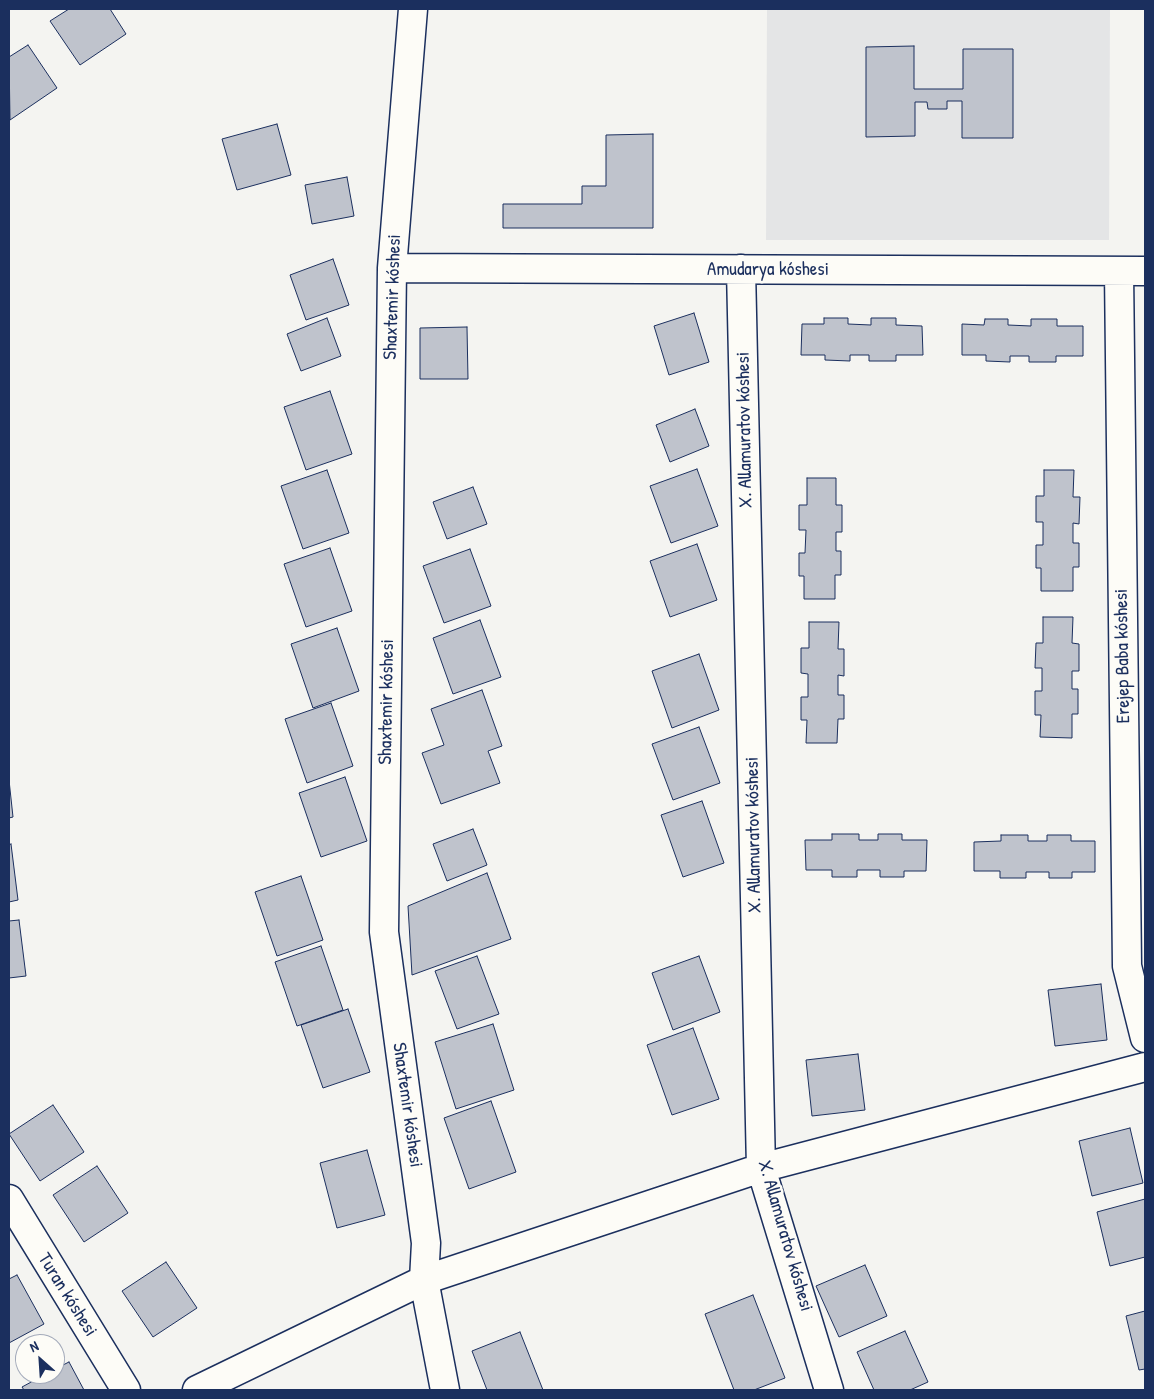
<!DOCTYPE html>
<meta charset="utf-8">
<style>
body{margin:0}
#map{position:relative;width:1154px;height:1399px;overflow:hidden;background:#f4f4f1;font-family:"Patrick Hand",sans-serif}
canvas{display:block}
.frame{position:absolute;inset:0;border:10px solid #1b2f5e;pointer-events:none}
.north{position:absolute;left:15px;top:1334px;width:50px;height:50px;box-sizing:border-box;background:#fdfcf7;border:1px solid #a3aaba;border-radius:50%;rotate:334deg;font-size:14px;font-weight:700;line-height:20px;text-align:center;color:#1b2f5e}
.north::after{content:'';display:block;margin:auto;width:18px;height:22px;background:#1b2f5e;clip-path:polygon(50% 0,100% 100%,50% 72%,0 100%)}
</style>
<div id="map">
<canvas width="1154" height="1399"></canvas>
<div class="frame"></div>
<div class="north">N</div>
</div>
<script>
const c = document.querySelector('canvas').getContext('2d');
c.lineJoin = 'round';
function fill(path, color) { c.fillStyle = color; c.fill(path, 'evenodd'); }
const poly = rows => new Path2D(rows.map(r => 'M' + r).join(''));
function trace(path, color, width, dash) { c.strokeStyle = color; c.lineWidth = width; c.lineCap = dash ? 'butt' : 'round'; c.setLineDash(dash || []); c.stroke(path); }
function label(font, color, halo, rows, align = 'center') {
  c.font = font + ' "Patrick Hand",sans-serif'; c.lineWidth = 5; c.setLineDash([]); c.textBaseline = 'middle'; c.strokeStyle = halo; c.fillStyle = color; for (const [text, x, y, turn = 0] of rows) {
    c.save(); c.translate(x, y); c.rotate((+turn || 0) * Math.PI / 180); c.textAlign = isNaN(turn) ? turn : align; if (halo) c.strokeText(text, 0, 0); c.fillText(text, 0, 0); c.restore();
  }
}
fill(poly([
 [767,9,1110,9,1109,240,766,240]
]), '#e4e5e6');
const building = poly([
 [69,9,110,9,126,34,80,65,50,21,69,9],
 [28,45,57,88,10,120,9,57,28,45],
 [914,46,914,89,963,89,963,49,1013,49,1013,138,962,138,962,101,947,101,947,109,928,109,927,102,915,102,915,136,866,137,866,47,914,46],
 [277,124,291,175,237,190,222,139,277,124],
 [653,134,653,228,503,228,503,204,582,204,582,186,606,186,606,135,653,134],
 [347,177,354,216,312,224,305,185,347,177],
 [333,259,349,305,306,320,290,275,333,259],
 [694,313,709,362,669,375,654,326,694,313],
 [327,318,341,356,301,371,287,334,327,318],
 [824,318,848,318,848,324,871,325,871,318,896,318,896,325,922,326,923,355,896,355,896,361,869,361,869,355,850,355,850,361,825,360,825,355,801,355,802,324,824,324,824,318],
 [985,319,1008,319,1008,325,1031,326,1031,319,1057,319,1057,326,1083,326,1083,356,1056,356,1056,362,1029,362,1029,356,1010,356,1010,362,986,361,986,355,962,355,962,324,984,325,985,319],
 [467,327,468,379,420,379,420,328,467,327],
 [330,391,352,454,306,470,284,407,330,391],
 [695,409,709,446,670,462,656,425,695,409],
 [697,469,718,526,671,543,650,486,697,469],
 [327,470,349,533,303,549,281,486,327,470],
 [1044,470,1074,470,1073,497,1080,497,1079,524,1073,523,1073,543,1079,543,1079,567,1073,567,1073,591,1041,591,1041,568,1036,568,1036,545,1043,545,1043,522,1036,522,1036,496,1044,496,1044,470],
 [807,478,836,478,836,505,842,505,842,532,836,532,836,551,841,551,841,575,835,575,835,599,804,599,804,576,799,576,799,553,805,553,806,530,799,530,799,505,807,505,807,478],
 [473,487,487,524,447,539,433,502,473,487],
 [697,544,717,600,670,617,650,561,697,544],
 [330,548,352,611,306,627,284,564,330,548],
 [470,549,491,606,444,623,423,566,470,549],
 [1043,617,1073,617,1072,643,1079,644,1079,671,1072,671,1072,689,1078,689,1078,714,1072,714,1072,738,1040,737,1041,715,1035,715,1035,691,1042,691,1042,668,1035,668,1036,643,1043,643,1043,617],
 [480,620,501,677,453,694,433,638,480,620],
 [809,622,839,622,838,649,844,649,844,676,838,675,838,695,844,695,844,719,838,719,837,743,806,743,807,720,801,720,801,697,808,697,808,674,801,673,801,648,809,648,809,622],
 [337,628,359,691,313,708,291,644,337,628],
 [699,654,719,710,672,728,652,671,699,654],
 [482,690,502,746,488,751,500,783,441,804,422,753,444,745,431,709,482,690],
 [331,703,353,766,307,783,285,719,331,703],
 [699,727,720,783,673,800,652,744,699,727],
 [345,777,367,841,321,857,299,793,345,777],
 [9,780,13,817,9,818,9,780],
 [702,801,724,863,683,877,661,815,702,801],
 [473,829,487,865,447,881,433,844,473,829],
 [832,834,859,834,859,840,878,840,878,834,902,834,902,840,927,840,926,871,904,871,904,877,880,877,880,870,857,870,857,877,832,877,832,870,806,870,805,840,832,840,832,834],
 [1001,835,1028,835,1028,841,1047,841,1047,835,1071,835,1071,841,1095,841,1095,872,1072,872,1072,878,1049,878,1049,872,1026,872,1026,878,1000,878,1000,871,974,871,974,842,1001,841,1001,835],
 [11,844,18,900,9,902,9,845,11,844],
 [487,873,511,939,412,975,408,906,487,873],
 [301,876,323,940,277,956,255,892,301,876],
 [19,920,26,976,9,978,9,921,19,920],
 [321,946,343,1010,297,1026,275,962,321,946],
 [477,956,499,1014,457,1029,435,971,477,956],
 [699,956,720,1012,673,1030,652,973,699,956],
 [1101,984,1107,1040,1055,1046,1048,990,1101,984],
 [348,1009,370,1072,323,1088,301,1025,348,1009],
 [493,1024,514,1090,456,1109,435,1042,493,1024],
 [693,1028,719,1099,672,1115,647,1045,693,1028],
 [858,1054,865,1110,812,1116,806,1060,858,1054],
 [491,1101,516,1172,469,1189,444,1118,491,1101],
 [53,1105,84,1152,40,1181,9,1134,53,1105],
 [1130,1128,1143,1183,1092,1196,1079,1141,1130,1128],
 [367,1150,385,1215,337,1228,320,1163,367,1150],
 [97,1166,128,1213,84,1242,53,1195,97,1166],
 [1145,1199,1145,1257,1110,1266,1097,1212,1145,1199],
 [166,1262,197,1308,153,1337,122,1291,166,1262],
 [865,1265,887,1316,839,1337,816,1286,865,1265],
 [17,1275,44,1324,9,1343,9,1279,17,1275],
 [753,1295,785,1378,754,1390,734,1390,705,1314,753,1295],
 [1145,1311,1145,1369,1139,1370,1126,1316,1145,1311],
 [905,1331,928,1382,910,1390,874,1390,857,1352,905,1331],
 [520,1332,543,1390,487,1390,472,1351,520,1332],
 [69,1362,84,1390,24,1390,22,1387,46,1374,55,1374,55,1369,69,1362]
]);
fill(building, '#bfc3cc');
trace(building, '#1b2f5e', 1);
const minor = poly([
 [413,9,392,268,384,932,426,1243,424,1280,445,1390],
 [392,268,1145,271],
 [741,269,761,1168,829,1390],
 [1119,271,1127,966,1145,1038],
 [9,1199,126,1390],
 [197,1390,424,1280,761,1168,1145,1067]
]);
trace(minor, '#1b2f5e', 31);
trace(minor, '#fdfcf7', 28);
label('19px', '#1b2f5e', '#fdfcf7', [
 ["Amudarya kóshesi",768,270],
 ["Shaxtemir kóshesi",393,297,-88],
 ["X. Allamuratov kóshesi",745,430,-91],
 ["Erejep Baba kóshesi",1123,656,-91],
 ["Shaxtemir kóshesi",387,702,-89],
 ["X. Allamuratov kóshesi",754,835,-91],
 ["Shaxtemir kóshesi",407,1105,82],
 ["X. Allamuratov kóshesi",785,1236,74],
 ["Turan kóshesi",67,1295,58]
]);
</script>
